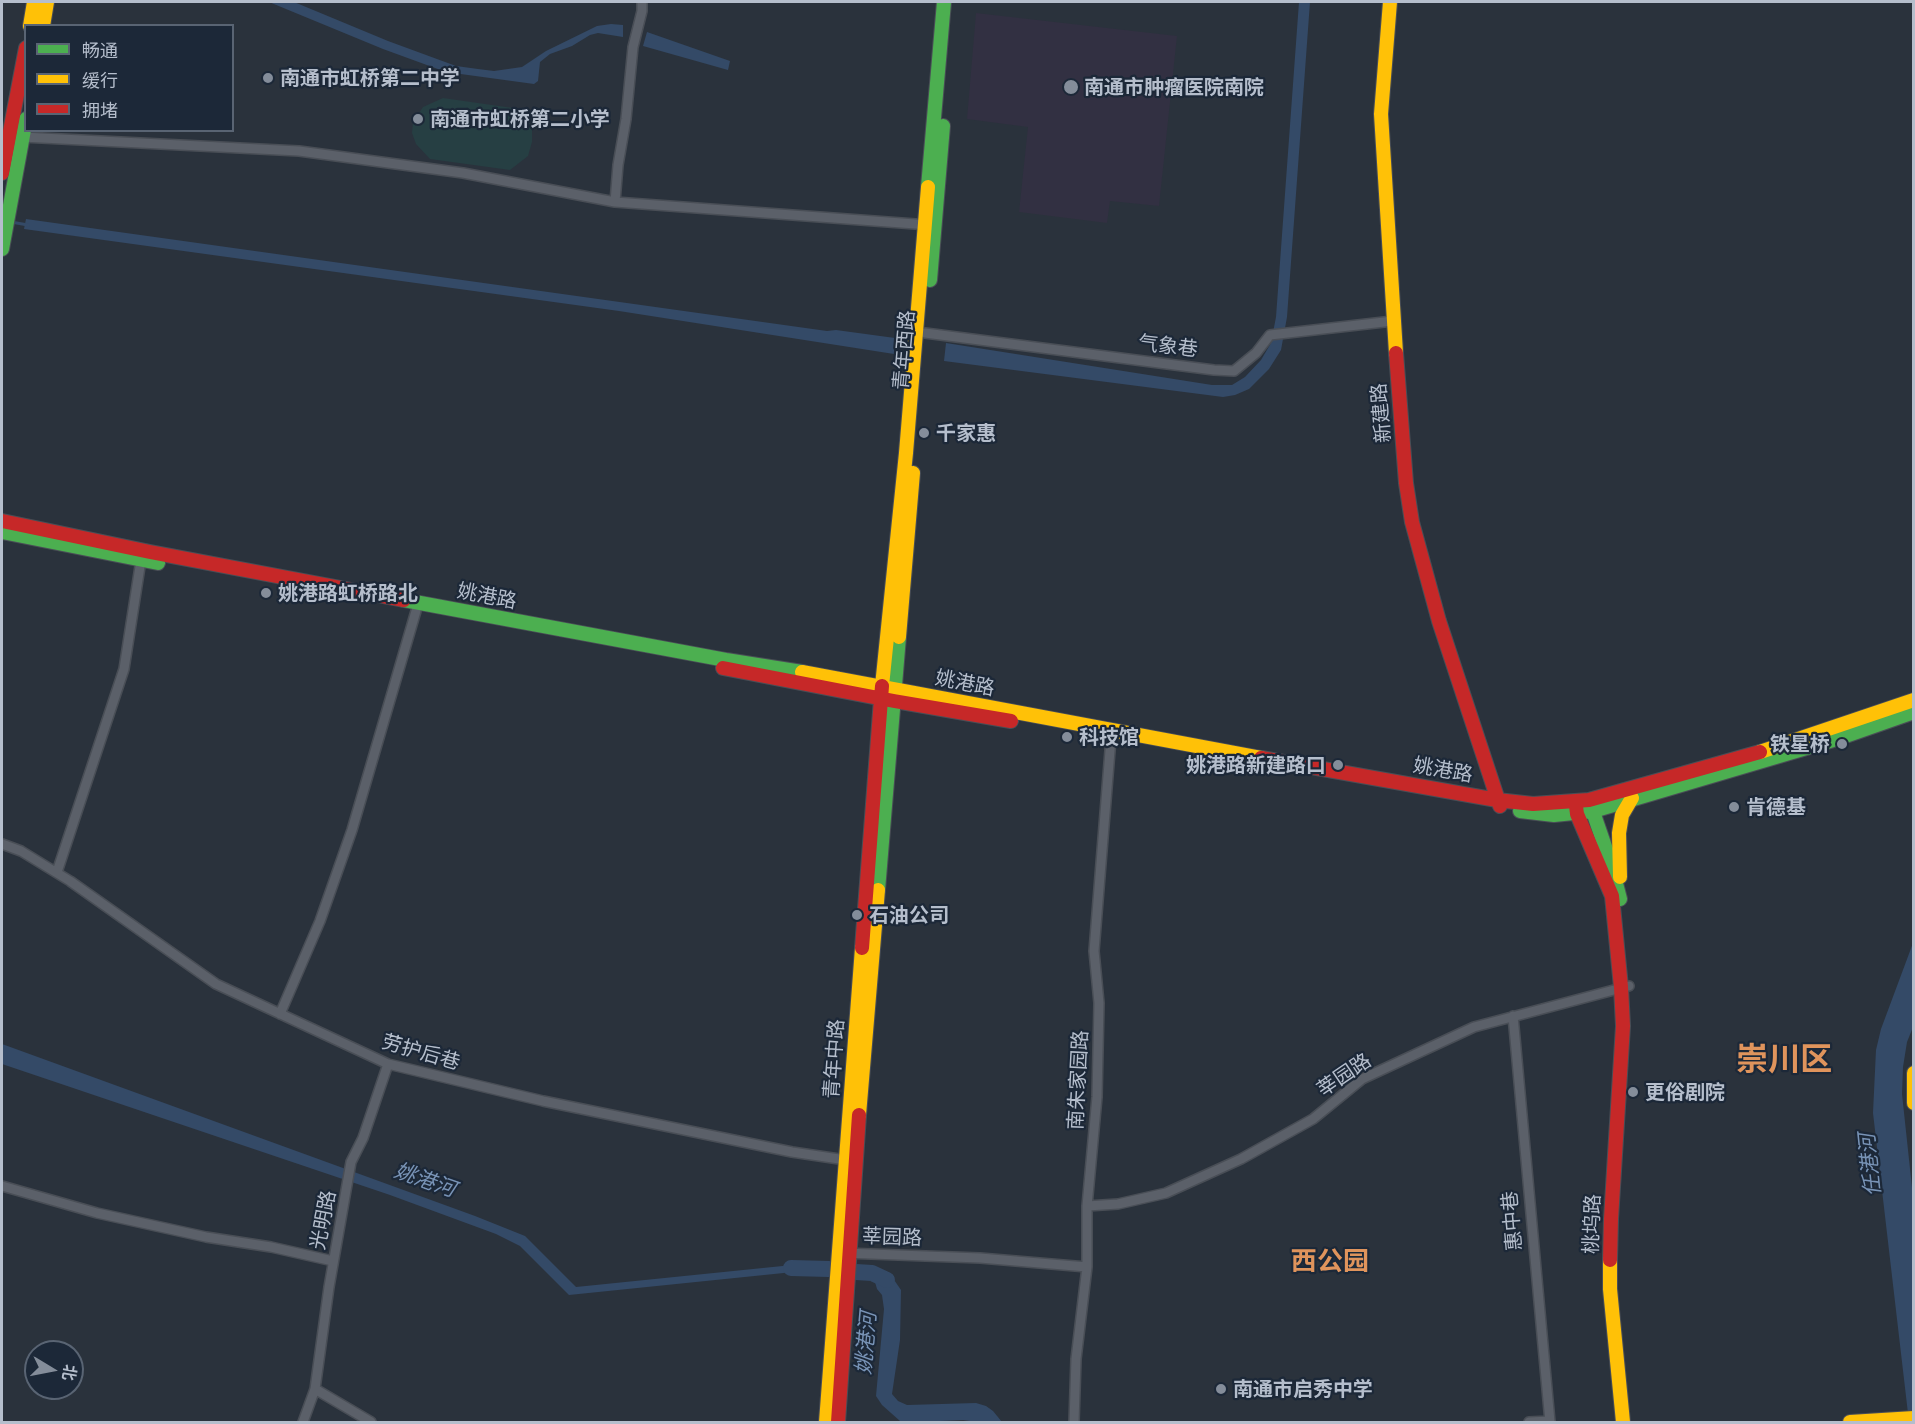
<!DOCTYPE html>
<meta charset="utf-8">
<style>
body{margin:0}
#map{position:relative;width:1915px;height:1424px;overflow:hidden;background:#2a323c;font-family:"Exo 2","Noto Sans SC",sans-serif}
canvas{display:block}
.frame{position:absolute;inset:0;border:3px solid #b5becc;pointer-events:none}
.legend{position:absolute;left:24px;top:24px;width:210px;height:108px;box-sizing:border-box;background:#1c2838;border:2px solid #596473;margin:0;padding:8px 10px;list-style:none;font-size:18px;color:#b5becc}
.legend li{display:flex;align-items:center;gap:12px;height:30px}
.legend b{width:30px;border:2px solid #596473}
.north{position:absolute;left:24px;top:1340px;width:60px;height:60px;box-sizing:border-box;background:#1c2838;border:2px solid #596473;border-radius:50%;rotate:100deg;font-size:16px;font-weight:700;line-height:24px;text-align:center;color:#b5becc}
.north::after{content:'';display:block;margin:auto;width:21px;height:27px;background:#848d9a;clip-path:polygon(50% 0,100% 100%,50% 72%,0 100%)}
</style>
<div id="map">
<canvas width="1915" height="1424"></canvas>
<div class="frame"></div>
<ul class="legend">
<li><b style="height:8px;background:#4caf50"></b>畅通</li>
<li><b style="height:8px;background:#ffc107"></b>缓行</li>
<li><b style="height:8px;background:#c62828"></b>拥堵</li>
</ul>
<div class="north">北</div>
</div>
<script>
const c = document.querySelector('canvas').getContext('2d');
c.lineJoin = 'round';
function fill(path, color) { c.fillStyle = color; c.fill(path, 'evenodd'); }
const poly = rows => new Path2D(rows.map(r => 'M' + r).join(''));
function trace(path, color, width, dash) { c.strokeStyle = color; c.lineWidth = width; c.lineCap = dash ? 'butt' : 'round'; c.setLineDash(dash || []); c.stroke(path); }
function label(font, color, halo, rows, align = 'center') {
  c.font = font + ' "Exo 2","Noto Sans SC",sans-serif'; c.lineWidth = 4.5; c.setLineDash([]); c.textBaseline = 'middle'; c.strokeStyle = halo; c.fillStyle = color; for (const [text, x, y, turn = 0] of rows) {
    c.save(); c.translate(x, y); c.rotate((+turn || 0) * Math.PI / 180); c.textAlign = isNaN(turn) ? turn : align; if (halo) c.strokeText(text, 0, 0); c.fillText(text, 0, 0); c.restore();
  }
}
fill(poly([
 [976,13,1177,36,1159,206,1110,201,1107,223,1019,212,1028,127,967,119]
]), '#323042');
fill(poly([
 [443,98,520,109,532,127,532,142,528,156,510,170,430,159,416,144,412,133,413,122,423,107]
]), '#263f43');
fill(poly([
 [269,2,294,2,388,41,456,66,478,69,494,71,522,67,546,51,597,26,611,24,623,25,623,37,598,33,590,35,572,46,550,54,540,62,538,81,534,84,446,72,383,49],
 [1299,2,1310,2,1287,317,1281,350,1269,369,1249,389,1235,395,1223,397,944,361,946,343,1212,385,1232,385,1245,377,1261,360,1271,343,1276,317],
 [647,32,730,61,728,70,643,46],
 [26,219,827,331,836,330,895,338,894,354,619,311,24,229],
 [1913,943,1913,1027,1907,1042,1903,1067,1902,1094,1914,1206,1913,1422,1909,1422,1873,1113,1876,1050,1881,1029],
 [2,1044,475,1216,525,1236,576,1287,812,1263,813,1270,569,1295,520,1246,496,1234,390,1195,2,1064],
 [867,1267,890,1274,901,1290,900,1340,892,1394,898,1401,907,1405,976,1403,986,1406,993,1411,1002,1422,977,1422,963,1420,918,1422,900,1421,882,1405,876,1396,884,1309,882,1295,877,1289,875,1282,868,1276]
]), '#344a67');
trace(poly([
 [11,222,28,225]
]), '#344a67', 3);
trace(poly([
 [791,1268,829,1269],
 [856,1272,872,1273,887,1280]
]), '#344a67', 16);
const street = poly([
 [22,137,299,151,463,173,615,202,929,225],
 [615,202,618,165,626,119,633,47,642,11,642,2],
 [925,333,1214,370,1234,371,1256,353,1270,335,1393,321],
 [2,844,21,851,70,881,216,984,388,1064,543,1101,792,1152,846,1160],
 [57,872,124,669,141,560],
 [280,1014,320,921,352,830,416,611],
 [1513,1016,1550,1422],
 [2,1186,97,1213,206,1237,271,1247,333,1261],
 [1087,1206,1118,1204,1166,1193,1241,1159,1313,1119,1362,1079,1474,1027,1629,986],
 [844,1253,980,1258,1087,1267],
 [315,1389,371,1422],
 [303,1422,315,1389,329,1287,351,1162,363,1138,388,1064],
 [1074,1422,1076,1359,1087,1267,1087,1206,1097,1097,1099,1003,1094,951,1111,738],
 [1529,1422,1550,1421]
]);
const fast = poly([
 [928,187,944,2],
 [2,249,26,119],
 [930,280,943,126],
 [2,532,158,563],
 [404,600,726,660,802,672],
 [1590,803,1611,864,1620,899],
 [1520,811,1554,815,1593,811,1840,738,1914,712],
 [878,890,899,637]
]);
const slow = poly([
 [1390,2,1381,114,1396,353],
 [30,26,34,2],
 [43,26,47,2],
 [899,637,913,473],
 [802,672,1261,758],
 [882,686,906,453,928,187],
 [1760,752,1914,700],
 [1620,877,1619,833,1622,815,1632,798],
 [1914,1073,1914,1103],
 [859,1115,878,890],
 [1610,1260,1610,1289,1623,1422],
 [826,1422,862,948],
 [1850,1422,1914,1418]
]);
const jam = poly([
 [2,173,26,48],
 [1396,353,1406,483,1412,522,1439,621,1500,806],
 [2,521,150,552,404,600],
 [723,668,894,701,1011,721],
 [1261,758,1497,800,1533,804,1589,800,1760,752],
 [1576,806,1577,814,1612,896,1621,987,1623,1026,1611,1219,1610,1260],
 [862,948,882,686],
 [838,1422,859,1115]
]);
trace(street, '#494e56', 12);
trace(fast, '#494e56', 16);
trace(slow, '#494e56', 16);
trace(jam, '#494e56', 16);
trace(street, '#5b6069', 9);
trace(fast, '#4caf50', 14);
trace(slow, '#ffc107', 14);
trace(jam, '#c62828', 14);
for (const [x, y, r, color] of [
 [268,78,6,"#848d9a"],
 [1071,87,8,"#848d9a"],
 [418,119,6,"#848d9a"],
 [924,433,6,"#848d9a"],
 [266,593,6,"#848d9a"],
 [1067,737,6,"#848d9a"],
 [1842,744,6,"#848d9a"],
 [1338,765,6,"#848d9a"],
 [1734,807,6,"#848d9a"],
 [857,915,6,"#848d9a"],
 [1633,1092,6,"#848d9a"],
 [1221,1389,6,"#848d9a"]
]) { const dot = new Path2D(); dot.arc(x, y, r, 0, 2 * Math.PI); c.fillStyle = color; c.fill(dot); trace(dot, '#1c2838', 2); }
label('bold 20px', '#b5becc', '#1c2838', [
 ["南通市虹桥第二中学",280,78],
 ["南通市肿瘤医院南院",1084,87],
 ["南通市虹桥第二小学",430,119],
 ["千家惠",936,433],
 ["姚港路虹桥路北",278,593],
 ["科技馆",1079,737],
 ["铁星桥",1830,744,"right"],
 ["姚港路新建路口",1326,765,"right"],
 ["肯德基",1746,807],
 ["石油公司",869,915],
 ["更俗剧院",1645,1092],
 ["南通市启秀中学",1233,1389]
], 'left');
label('20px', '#b5becc', '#1c2838', [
 ["气象巷",1168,346,7],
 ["青年西路",904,350,-85],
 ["新建路",1381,413,-95],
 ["姚港路",487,596,11],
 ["姚港路",965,683,11],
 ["姚港路",1443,770,10],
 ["劳护后巷",421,1052,16],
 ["青年中路",834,1059,-86],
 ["莘园路",1344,1075,-34],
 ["南朱家园路",1078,1080,-87],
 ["光明路",323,1220,-79],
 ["惠中巷",1512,1221,-95],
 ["桃坞路",1592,1224,-88],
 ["莘园路",892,1237,2]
]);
label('italic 21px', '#7994b7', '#1c2838', [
 ["任港河",1870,1165,-96],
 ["姚港河",425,1180,19],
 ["姚港河",866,1343,-85]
]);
label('bold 26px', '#e0945c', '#1c2838', [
 ["西公园",1330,1261]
]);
label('bold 32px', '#e0945c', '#1c2838', [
 ["崇川区",1784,1059]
]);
</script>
